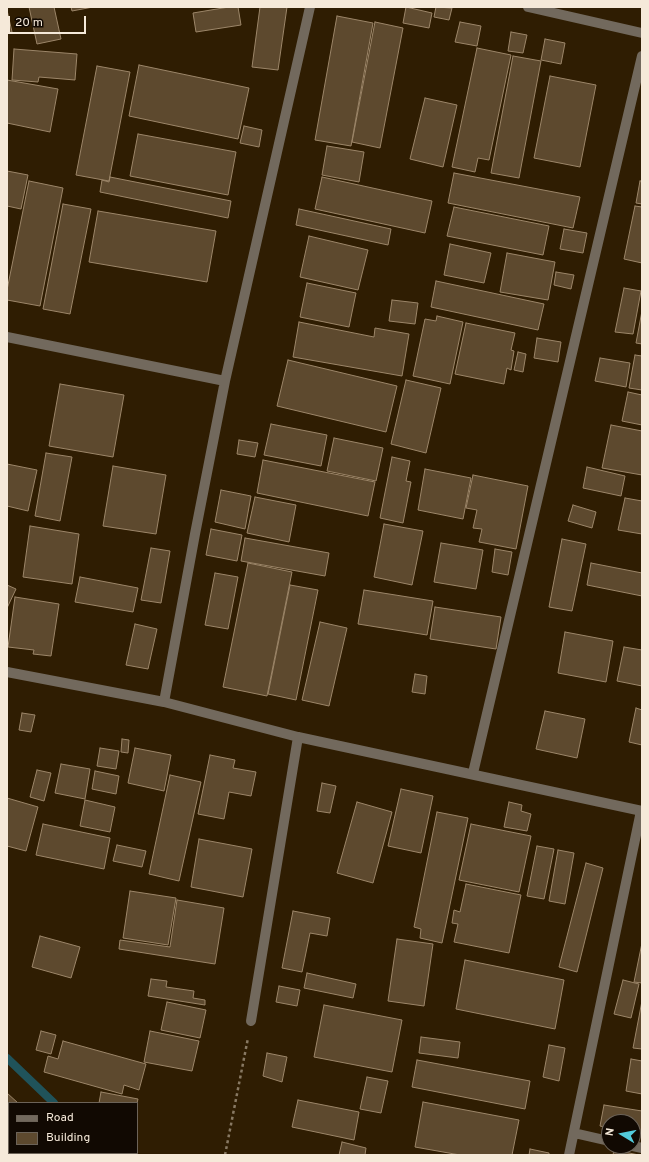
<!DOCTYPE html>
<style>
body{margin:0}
#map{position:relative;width:649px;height:1162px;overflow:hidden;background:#2f1d02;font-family:Overpass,sans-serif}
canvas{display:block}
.frame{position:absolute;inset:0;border:8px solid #f5e9d9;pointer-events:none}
.legend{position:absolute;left:8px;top:1102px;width:130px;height:52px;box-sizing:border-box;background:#110902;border:1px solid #6c6358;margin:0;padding:5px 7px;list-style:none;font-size:12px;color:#f5e9d9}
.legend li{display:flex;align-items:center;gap:8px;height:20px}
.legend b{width:20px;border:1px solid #6c6358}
.north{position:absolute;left:601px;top:1114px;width:40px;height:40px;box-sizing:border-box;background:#110902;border:1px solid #6c6358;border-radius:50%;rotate:280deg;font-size:11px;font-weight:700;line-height:16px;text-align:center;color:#f5e9d9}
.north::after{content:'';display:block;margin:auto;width:14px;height:18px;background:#53cbdb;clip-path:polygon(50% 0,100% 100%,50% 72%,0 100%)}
.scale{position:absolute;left:8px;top:16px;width:78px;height:18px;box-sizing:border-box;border:2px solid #f5e9d9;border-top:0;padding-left:5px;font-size:12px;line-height:14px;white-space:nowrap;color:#f5e9d9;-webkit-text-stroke:3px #110902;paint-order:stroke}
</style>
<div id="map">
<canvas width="649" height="1162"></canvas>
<div class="frame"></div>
<ul class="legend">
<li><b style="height:5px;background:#72695d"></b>Road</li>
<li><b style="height:11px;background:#5d492e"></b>Building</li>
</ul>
<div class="north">N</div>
<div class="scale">20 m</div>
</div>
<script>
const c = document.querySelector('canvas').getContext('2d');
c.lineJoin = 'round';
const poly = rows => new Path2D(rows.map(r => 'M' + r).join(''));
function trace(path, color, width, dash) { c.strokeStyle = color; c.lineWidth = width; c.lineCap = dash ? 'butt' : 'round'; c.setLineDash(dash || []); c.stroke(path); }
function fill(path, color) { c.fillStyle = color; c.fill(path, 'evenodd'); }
trace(poly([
 [7,1058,54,1103],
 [105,1153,106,1155]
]), '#20535a', 8);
const building = poly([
 [29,7,54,7,61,39,37,44,29,7],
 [71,7,93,7,72,11,71,7],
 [229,7,238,7,241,25,196,32,193,13,229,7],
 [260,7,287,7,278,70,252,67,260,7],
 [406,7,432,13,429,28,403,23,406,7],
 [436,7,452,8,449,20,434,17,436,7],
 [7,10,12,32,7,33,7,10],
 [337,16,373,23,351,146,315,140,337,16],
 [375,22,403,28,380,148,352,142,375,22],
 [460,22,481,26,477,46,455,42,460,22],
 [511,32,527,35,523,53,508,51,511,32],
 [545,39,565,43,561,64,541,60,545,39],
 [477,48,511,55,489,160,478,158,475,172,452,167,477,48],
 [14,49,77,54,75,80,39,77,38,82,12,80,14,49],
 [513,56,541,61,519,178,491,173,513,56],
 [139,65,249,88,238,139,129,116,139,65],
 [97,66,130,72,109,181,76,175,97,66],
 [550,76,596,85,580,167,534,158,550,76],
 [7,80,58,89,50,132,7,123,7,80],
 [425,98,457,105,443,167,410,159,425,98],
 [244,126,262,130,259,147,240,143,244,126],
 [138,134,236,152,228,195,130,176,138,134],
 [327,146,364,152,359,182,322,175,327,146],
 [7,171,28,175,21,209,7,206,7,171],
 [454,173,580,197,573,228,448,203,454,173],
 [110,177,231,201,228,218,100,192,102,180,109,182,110,177],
 [322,177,432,201,425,233,315,209,322,177],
 [29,181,63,188,40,306,7,300,7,290,29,181],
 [640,181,642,181,642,204,636,203,640,181],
 [63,204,91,209,70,314,43,309,63,204],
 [635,206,642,207,642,263,624,259,635,206],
 [454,207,549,226,543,255,447,236,454,207],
 [299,209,391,229,388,245,296,225,299,209],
 [98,211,216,231,207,282,89,262,98,211],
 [564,229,587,233,583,253,560,249,564,229],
 [309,236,368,250,358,290,300,277,309,236],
 [450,244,491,253,484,283,444,275,450,244],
 [507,253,555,262,548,300,500,292,507,253],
 [556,272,574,275,571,289,554,285,556,272],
 [436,281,544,304,538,330,431,307,436,281],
 [307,283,356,293,349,327,300,317,307,283],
 [624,288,641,291,633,334,615,332,624,288],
 [392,300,418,303,415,324,389,321,392,300],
 [642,311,642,344,636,343,642,311],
 [437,316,463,322,450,384,413,376,425,319,436,321,437,316],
 [299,322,374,337,375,328,409,334,402,376,293,357,299,322],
 [466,323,515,333,511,350,514,351,511,370,507,368,504,384,455,374,466,323],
 [537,338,561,342,558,362,534,358,537,338],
 [518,352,526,354,523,372,514,370,518,352],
 [635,355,642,356,642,390,629,388,635,355],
 [600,358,630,363,626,387,595,381,600,358],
 [288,360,397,386,386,432,277,406,288,360],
 [406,380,441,388,426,453,391,444,406,380],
 [60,384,124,395,113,457,49,446,60,384],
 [628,392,642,395,642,425,622,421,628,392],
 [271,424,327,435,321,466,264,455,271,424],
 [611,425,642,431,642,475,602,468,611,425],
 [334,438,383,448,376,481,327,471,334,438],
 [239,440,258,443,255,457,237,454,239,440],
 [46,453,72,457,60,521,35,516,46,453],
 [392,457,410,461,406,481,411,482,403,523,380,518,392,457],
 [263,460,375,482,368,516,257,493,263,460],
 [7,464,37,470,28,511,7,506,7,464],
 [113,466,166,475,156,534,103,526,113,466],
 [587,467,625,476,621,496,583,488,587,467],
 [425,469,471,478,463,519,418,510,425,469],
 [473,475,528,486,516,549,479,542,482,529,473,528,477,510,466,508,473,475],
 [221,490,251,496,245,529,215,522,221,490],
 [255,497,296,505,289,542,247,533,255,497],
 [625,498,642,501,642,534,618,530,625,498],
 [573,505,596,512,592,528,568,521,573,505],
 [384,524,423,531,412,585,374,577,384,524],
 [30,526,79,534,72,584,23,577,30,526],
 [211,529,242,535,237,561,206,555,211,529],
 [245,538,329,553,325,576,241,561,245,538],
 [562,539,586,544,572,611,549,607,562,539],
 [441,543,483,550,476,589,434,582,441,543],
 [151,548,170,551,161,603,141,600,151,548],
 [495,549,512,552,508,575,492,572,495,549],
 [248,563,292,572,267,696,223,687,248,563],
 [591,563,642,573,642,596,587,585,591,563],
 [215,573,238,577,228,629,205,625,215,573],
 [80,577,138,588,133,612,75,602,80,577],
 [7,585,16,589,7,608,7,585],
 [290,585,318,590,296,700,268,694,290,585],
 [364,590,433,601,427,635,358,624,364,590],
 [15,597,59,604,51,656,33,654,34,650,8,647,15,597],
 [435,607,501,617,496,649,430,639,435,607],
 [320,622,347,628,329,706,302,700,320,622],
 [135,624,157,629,148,669,126,665,135,624],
 [565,632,613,641,606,682,558,673,565,632],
 [624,647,642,650,642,686,617,681,624,647],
 [415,674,427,676,425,694,412,692,415,674],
 [636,708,642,710,642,745,629,742,636,708],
 [545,711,585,719,577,758,536,749,545,711],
 [22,713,35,715,31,732,19,730,22,713],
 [122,739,129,740,128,753,121,752,122,739],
 [100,748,119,751,116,769,97,766,100,748],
 [135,748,171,755,164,791,128,783,135,748],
 [210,755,235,760,233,768,256,772,251,796,229,792,224,819,198,814,210,755],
 [61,764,90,769,85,799,55,793,61,764],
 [37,770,51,773,44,801,30,797,37,770],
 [95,771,119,776,116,794,92,789,95,771],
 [170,775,201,782,179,881,149,874,170,775],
 [322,783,336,786,330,813,317,811,322,783],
 [401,789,433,796,421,853,388,846,401,789],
 [7,798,38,807,26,851,7,846,7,798],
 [85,800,115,807,110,832,80,826,85,800],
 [357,802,392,812,373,883,337,873,357,802],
 [509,802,522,805,521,811,531,814,527,831,504,827,509,802],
 [437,812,468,818,442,943,420,938,421,929,414,927,437,812],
 [43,824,110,838,104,869,36,855,43,824],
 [471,824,531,836,519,892,459,880,471,824],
 [199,839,252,849,243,897,191,887,199,839],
 [117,845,146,851,142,867,113,861,117,845],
 [537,846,554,849,544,899,527,896,537,846],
 [558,850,574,853,565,904,549,901,558,850],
 [586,863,603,868,577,972,559,967,586,863],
 [466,884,521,895,509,953,454,942,458,924,452,923,454,910,460,912,466,884],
 [130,891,176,898,168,945,123,938,130,891],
 [177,900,224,908,215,964,119,949,120,940,170,947,177,900],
 [293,911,330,918,327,936,310,933,302,972,282,968,293,911],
 [40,936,80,947,71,978,32,967,40,936],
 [397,939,433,944,424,1006,388,1001,397,939],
 [642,943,642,983,634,982,642,943],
 [465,960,564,980,555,1029,456,1009,465,960],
 [307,973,356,984,353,998,304,988,307,973],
 [151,979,167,981,166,987,194,991,193,998,205,1000,205,1005,148,996,151,979],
 [623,980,639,984,631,1018,614,1014,623,980],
 [279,986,300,990,297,1006,276,1002,279,986],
 [642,1001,642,1049,633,1048,642,1001],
 [167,1002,206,1010,200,1038,161,1030,167,1002],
 [324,1005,402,1020,392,1072,314,1057,324,1005],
 [41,1031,56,1035,51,1054,36,1050,41,1031],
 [150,1031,199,1041,192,1071,144,1062,150,1031],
 [421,1037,460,1042,458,1058,419,1053,421,1037],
 [63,1041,146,1064,139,1090,124,1085,122,1094,44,1072,48,1056,58,1059,63,1041],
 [549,1045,565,1048,559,1081,543,1077,549,1045],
 [267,1053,287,1057,282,1082,263,1076,267,1053],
 [631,1059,642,1061,642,1094,626,1091,631,1059],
 [417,1060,530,1081,525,1109,412,1087,417,1060],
 [367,1077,388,1081,381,1113,360,1109,367,1077],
 [101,1092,138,1099,137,1103,99,1103,101,1092],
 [7,1093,18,1103,9,1103,9,1147,7,1149,7,1093],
 [298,1100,359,1112,354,1140,292,1127,298,1100],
 [423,1102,519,1120,512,1155,460,1155,415,1147,423,1102],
 [604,1105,642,1111,642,1134,633,1132,633,1122,609,1122,609,1128,600,1126,604,1105],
 [342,1142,366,1148,365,1155,339,1155,342,1142],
 [530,1149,549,1153,549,1155,529,1155,530,1149],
 [614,1150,639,1155,613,1155,614,1150]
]);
fill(building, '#5d492e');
trace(building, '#9c8669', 1);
trace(poly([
 [225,1155,248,1038]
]), '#887963', 2.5, [3, 3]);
trace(poly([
 [528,7,642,33],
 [7,337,225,381],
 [7,672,164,702,298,737,642,811],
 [164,702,195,534,225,381,310,7],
 [473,773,642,56],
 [251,1021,298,737],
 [574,1133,609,1141],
 [633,1146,642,1148],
 [569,1155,641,811]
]), '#72695d', 10);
</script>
